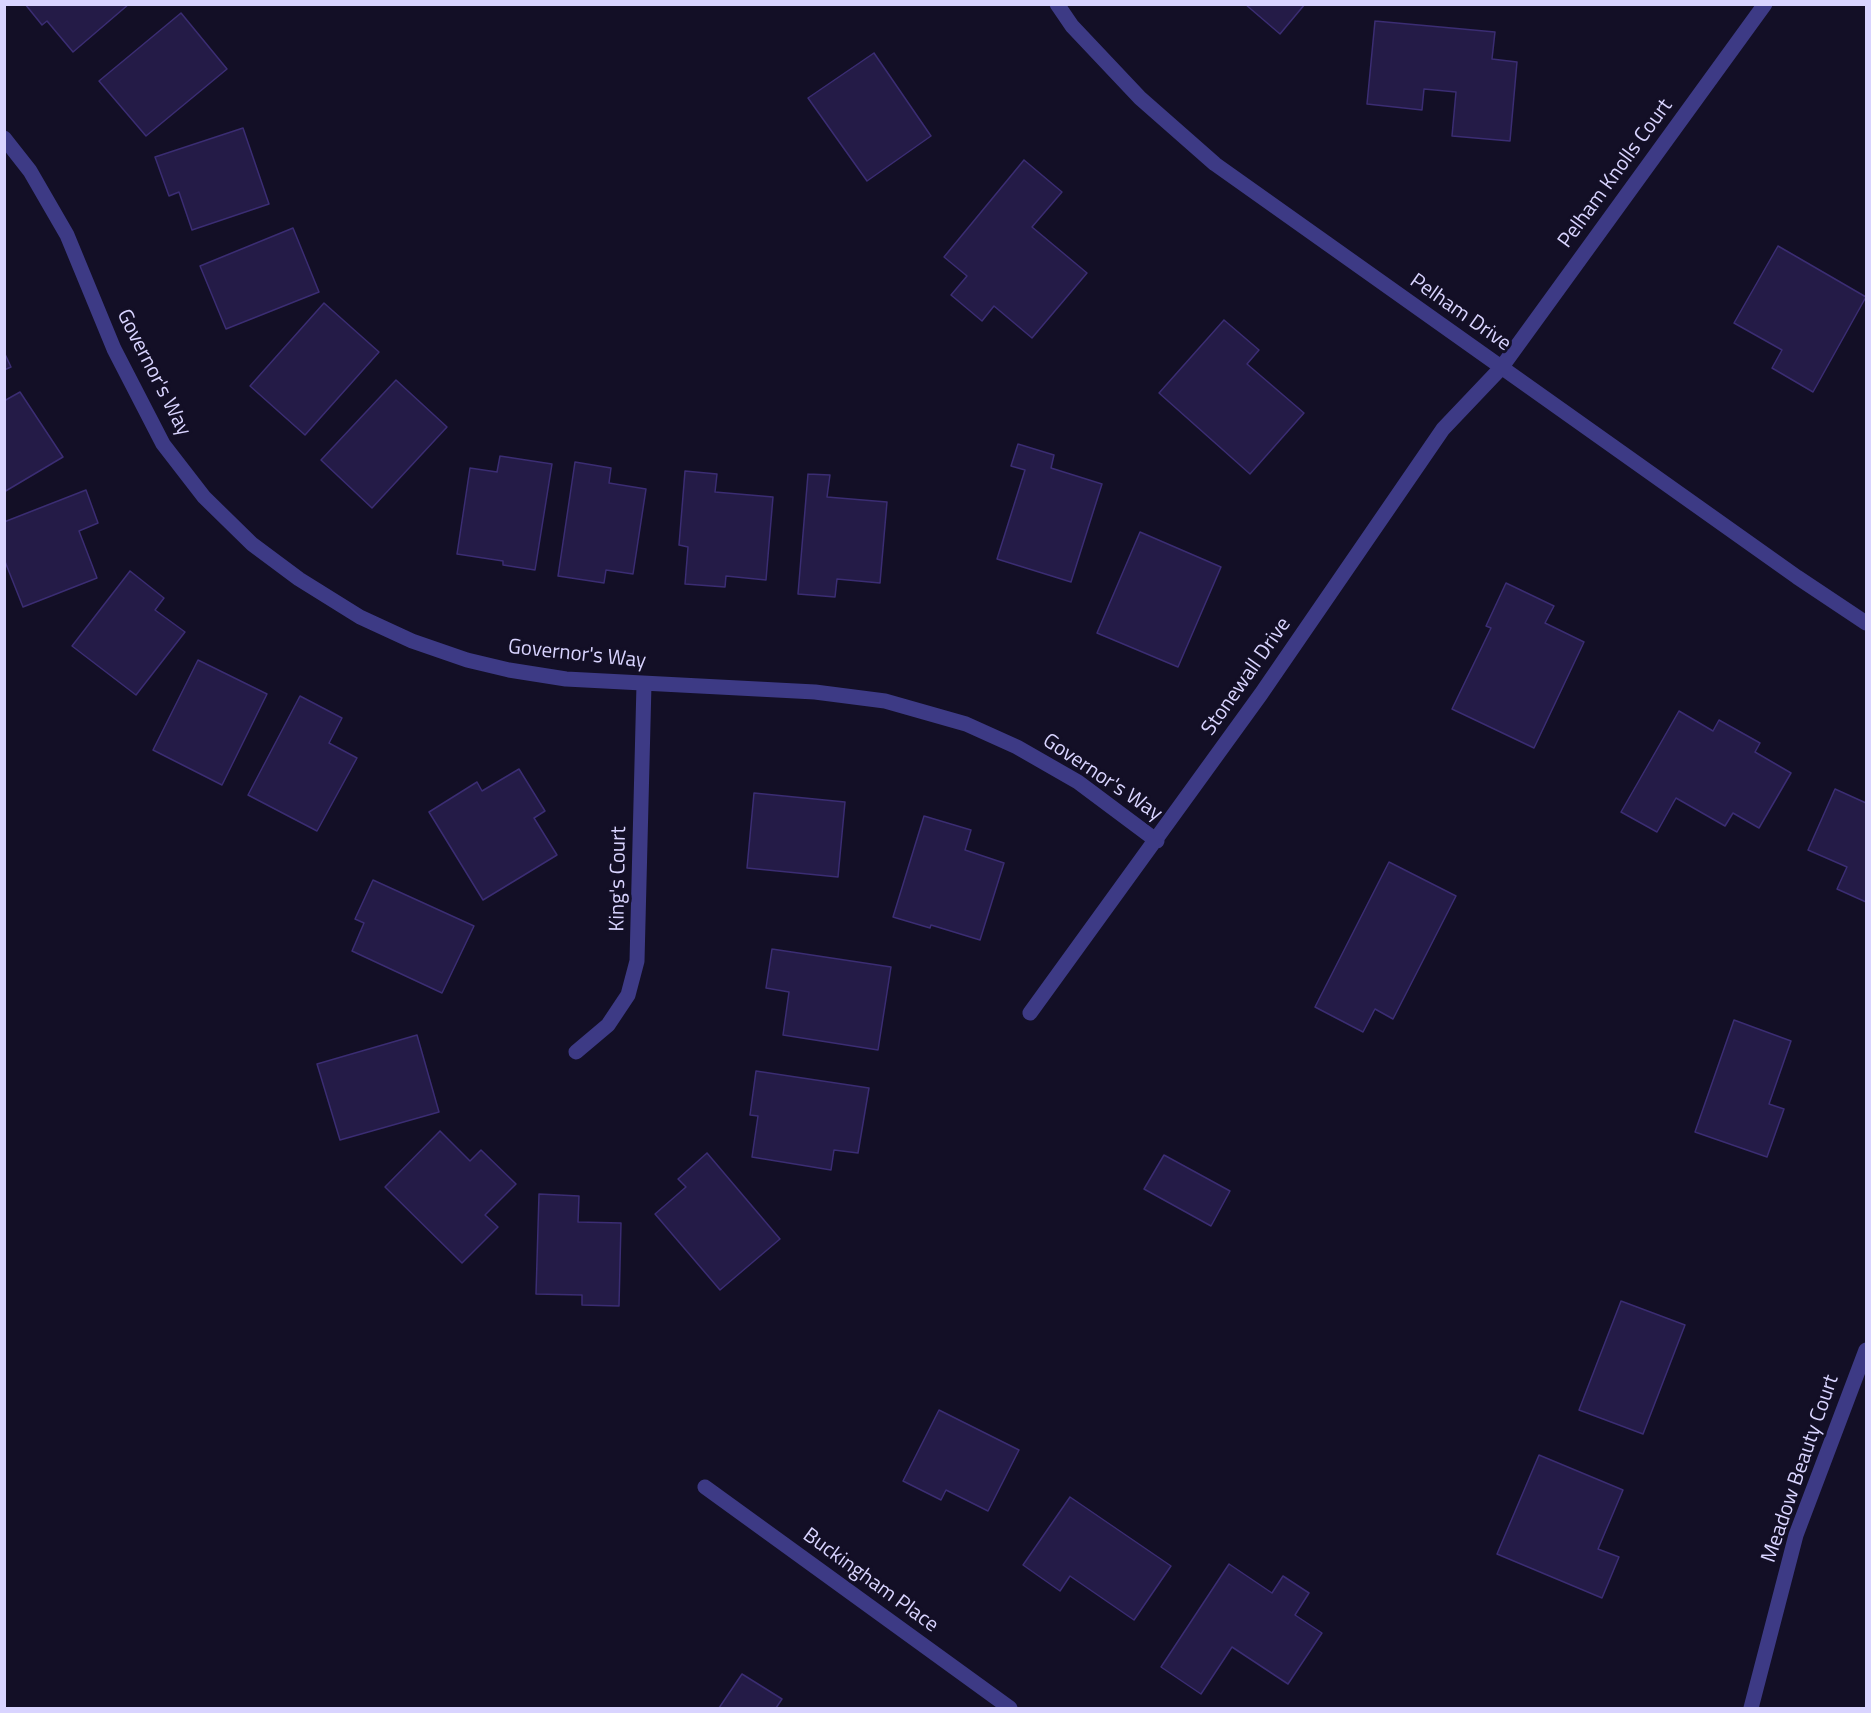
<!DOCTYPE html>
<style>
body{margin:0}
#map{position:relative;width:1871px;height:1713px;overflow:hidden;background:#130f26;font-family:"Titillium Web",sans-serif}
canvas{display:block}
.frame{position:absolute;inset:0;border:6px solid #d9d4ff;pointer-events:none}
</style>
<div id="map">
<canvas width="1871" height="1713"></canvas>
<div class="frame"></div>
</div>
<script>
const c = document.querySelector('canvas').getContext('2d');
c.lineJoin = 'round';
function fill(path, color) { c.fillStyle = color; c.fill(path, 'evenodd'); }
const poly = rows => new Path2D(rows.map(r => 'M' + r).join(''));
function trace(path, color, width, dash) { c.strokeStyle = color; c.lineWidth = width; c.lineCap = dash ? 'butt' : 'round'; c.setLineDash(dash || []); c.stroke(path); }
function label(font, color, halo, rows, align = 'center') {
  c.font = font + ' "Titillium Web",sans-serif'; c.lineWidth = 6; c.setLineDash([]); c.textBaseline = 'middle'; c.strokeStyle = halo; c.fillStyle = color; for (const [text, x, y, turn = 0] of rows) {
    c.save(); c.translate(x, y); c.rotate((+turn || 0) * Math.PI / 180); c.textAlign = isNaN(turn) ? turn : align; if (halo) c.strokeText(text, 0, 0); c.fillText(text, 0, 0); c.restore();
  }
}
const building = poly([
 [25,4,129,4,73,52,47,21,42,25,25,4],
 [1245,4,1305,4,1280,34,1245,4],
 [181,13,227,69,146,136,99,81,181,13],
 [1375,21,1495,32,1492,59,1517,62,1510,141,1452,136,1456,92,1424,89,1422,110,1367,104,1375,21],
 [874,53,931,136,867,181,808,98,874,53],
 [243,128,269,204,192,230,179,192,169,196,155,157,243,128],
 [1024,160,1062,192,1032,227,1087,273,1032,338,994,306,982,321,951,295,967,276,944,257,1024,160],
 [293,228,319,292,226,329,200,266,293,228],
 [1778,246,1866,297,1813,392,1772,368,1782,350,1734,323,1778,246],
 [324,303,379,352,305,435,250,386,324,303],
 [1224,320,1259,350,1247,364,1304,413,1250,474,1159,393,1224,320],
 [4,352,11,367,4,370,4,352],
 [396,380,447,427,372,508,321,460,396,380],
 [20,392,63,457,4,492,4,401,20,392],
 [1018,444,1054,455,1051,468,1102,484,1071,582,997,559,1025,470,1011,466,1018,444],
 [500,456,552,464,535,570,503,565,503,561,457,554,470,468,497,472,500,456],
 [575,462,611,468,609,483,646,489,633,574,606,570,604,583,558,576,575,462],
 [685,471,717,474,715,492,773,497,766,580,726,576,725,587,685,584,688,547,679,545,685,471],
 [808,474,830,475,827,497,887,502,880,583,837,579,835,597,798,594,808,474],
 [86,490,98,523,79,531,97,578,23,607,4,559,4,522,86,490],
 [1140,532,1221,567,1178,667,1097,633,1140,532],
 [130,571,164,598,155,610,185,632,136,695,72,646,130,571],
 [1506,583,1554,606,1545,623,1584,642,1534,748,1452,709,1491,628,1486,626,1506,583],
 [198,660,267,694,222,785,153,750,198,660],
 [300,696,342,718,329,743,357,758,317,831,248,795,300,696],
 [1679,711,1713,731,1719,720,1760,743,1755,752,1791,773,1759,828,1733,813,1725,826,1676,798,1657,832,1621,812,1679,711],
 [519,769,545,811,534,818,557,855,483,900,429,812,477,782,482,791,519,769],
 [1835,789,1866,803,1866,902,1837,889,1847,867,1808,850,1835,789],
 [754,793,845,802,838,877,747,868,754,793],
 [924,816,971,830,965,850,1004,863,980,940,931,925,930,928,893,917,924,816],
 [1389,862,1456,896,1393,1019,1375,1009,1363,1032,1315,1007,1389,862],
 [373,880,474,926,442,993,352,951,364,923,355,919,373,880],
 [772,949,891,967,878,1050,783,1035,789,992,766,988,772,949],
 [1734,1020,1791,1041,1769,1104,1784,1109,1767,1157,1695,1132,1734,1020],
 [417,1035,439,1112,340,1140,317,1064,417,1035],
 [756,1071,869,1088,858,1153,834,1150,831,1170,752,1157,758,1116,750,1115,756,1071],
 [440,1131,470,1161,481,1150,516,1184,485,1215,498,1227,462,1263,385,1187,440,1131],
 [707,1153,780,1239,720,1290,655,1214,686,1187,678,1179,707,1153],
 [1164,1155,1230,1191,1211,1226,1144,1189,1164,1155],
 [539,1194,579,1196,578,1222,621,1223,619,1306,582,1305,582,1295,536,1294,539,1194],
 [1621,1301,1685,1325,1643,1434,1579,1410,1621,1301],
 [939,1410,1019,1450,988,1511,946,1490,941,1500,903,1481,939,1410],
 [1539,1455,1623,1490,1598,1549,1619,1557,1602,1598,1497,1554,1539,1455],
 [1070,1497,1171,1566,1134,1620,1070,1576,1060,1591,1023,1565,1070,1497],
 [1229,1564,1272,1593,1283,1576,1309,1593,1295,1615,1322,1633,1288,1684,1232,1647,1201,1694,1161,1667,1229,1564],
 [742,1674,782,1699,776,1708,719,1708,742,1674]
]);
fill(building, '#241b47');
trace(building, '#3b2d73', 1.5);
trace(poly([
 [1057,4,1072,26,1140,98,1215,164,1797,577,1866,623],
 [4,138,30,171,67,235,114,349,163,444,204,497,252,544,299,579,360,617,412,641,467,660,509,670,566,679,815,692,885,701,966,724,1017,747,1078,782,1157,841],
 [1030,1013,1261,694,1443,429,1501,368,1765,4],
 [576,1052,608,1025,628,995,637,961,644,684],
 [705,1487,1010,1708],
 [1751,1708,1796,1535,1866,1350]
]), '#3d3a85', 15);
label('21px', '#d9d4ff', '#130f26', [
 ["Pelham Knolls Court",1616,174,-54],
 ["Pelham Drive",1460,313,35],
 ["Governor's Way",153,373,63],
 ["Governor's Way",577,655,6],
 ["Stonewall Drive",1247,677,-55],
 ["Governor's Way",1102,778,34],
 ["King's Court",619,879,-89],
 ["Meadow Beauty Court",1801,1469,-71],
 ["Buckingham Place",870,1581,36]
]);
</script>
